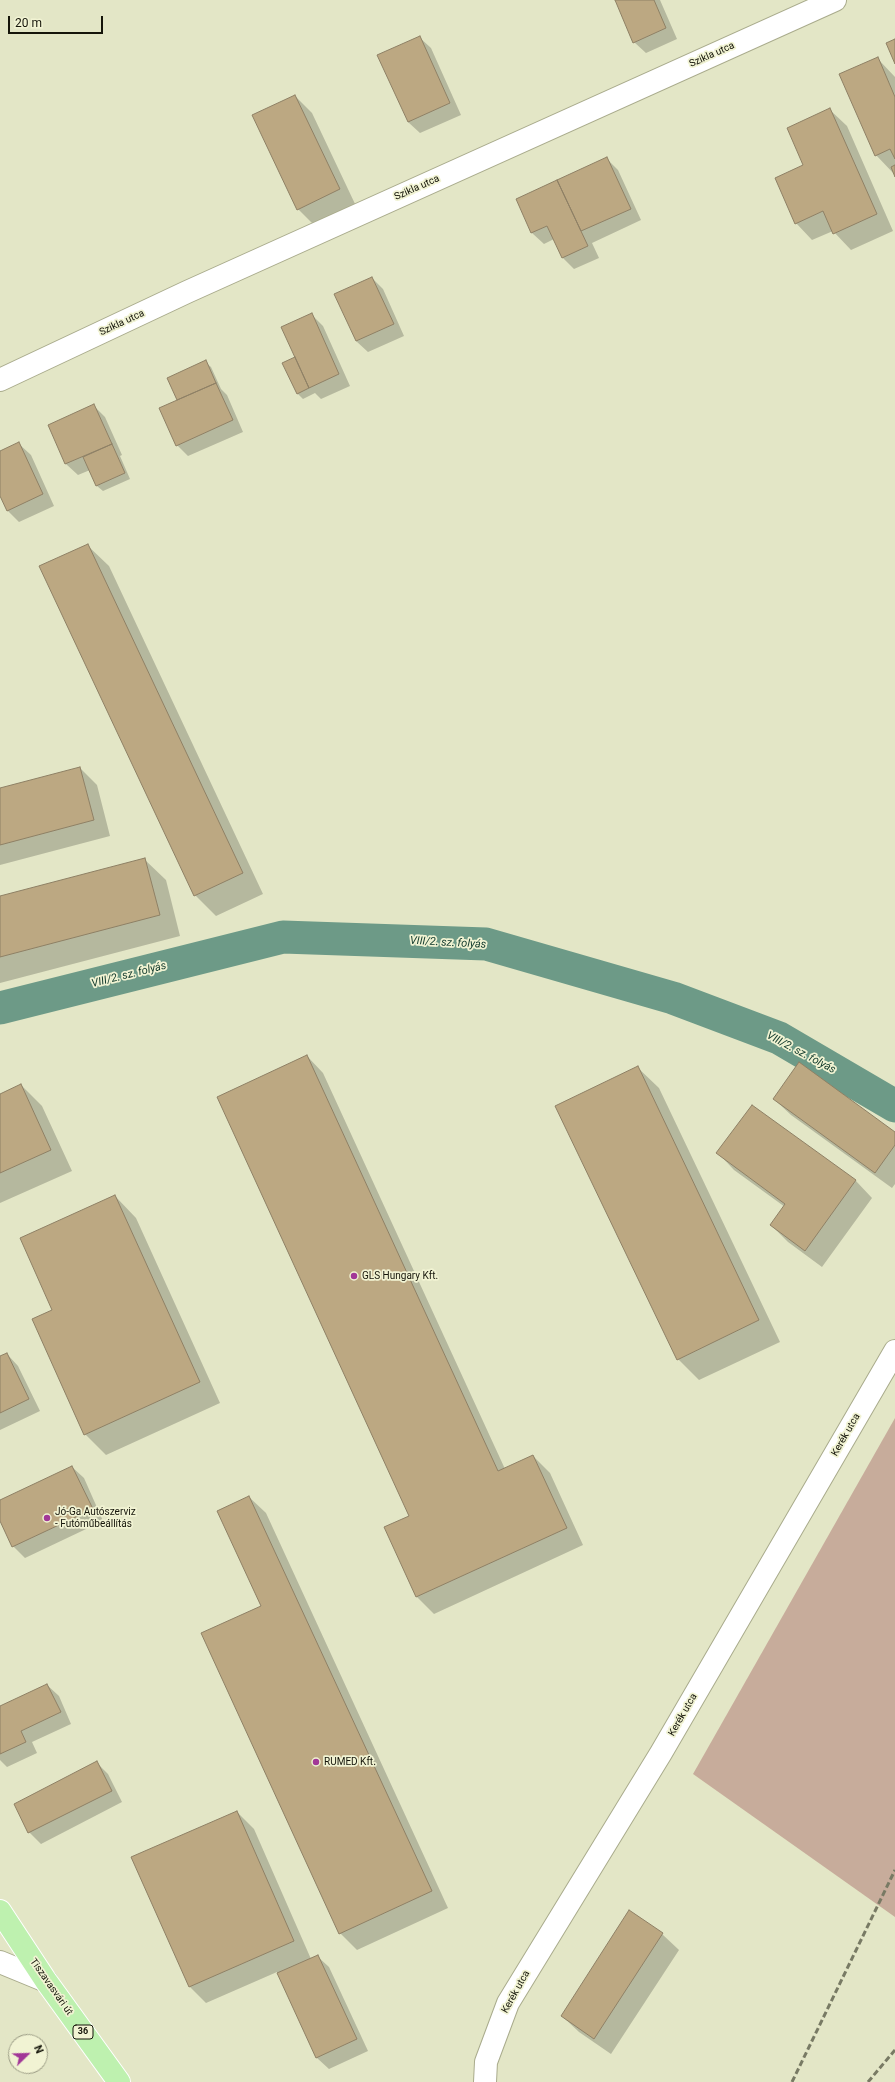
<!DOCTYPE html>
<meta charset="utf-8">
<style>
body{margin:0}
#map{position:relative;width:895px;height:2082px;overflow:hidden;background:#e3e6c6;font-family:Roboto,sans-serif}
canvas{display:block}
.north{position:absolute;left:8px;top:2034px;width:40px;height:40px;box-sizing:border-box;background:#f1f3d3;border:1px solid #999a83;border-radius:50%;rotate:67deg;font-size:11px;font-weight:700;line-height:16px;text-align:center;color:#15150a}
.north::after{content:'';display:block;margin:auto;width:14px;height:18px;background:#a23797;clip-path:polygon(50% 0,100% 100%,50% 72%,0 100%)}
.scale{position:absolute;left:8px;top:16px;width:95px;height:18px;box-sizing:border-box;border:2px solid #15150a;border-top:0;padding-left:5px;font-size:12px;line-height:14px;white-space:nowrap;color:#15150a;-webkit-text-stroke:3px #f1f3d3;paint-order:stroke}
</style>
<div id="map">
<canvas width="895" height="2082"></canvas>
<div class="north">N</div>
<div class="scale">20 m</div>
</div>
<script>
const c = document.querySelector('canvas').getContext('2d');
c.lineJoin = 'round';
function fill(path, color) { c.fillStyle = color; c.fill(path, 'evenodd'); }
const poly = rows => new Path2D(rows.map(r => 'M' + r).join(''));
function trace(path, color, width, dash) { c.strokeStyle = color; c.lineWidth = width; c.lineCap = dash ? 'butt' : 'round'; c.setLineDash(dash || []); c.stroke(path); }
function label(font, color, halo, rows, align = 'center') {
  c.font = font + ' Roboto,sans-serif'; c.lineWidth = 3.5; c.setLineDash([]); c.textBaseline = 'middle'; c.strokeStyle = halo; c.fillStyle = color; for (const [text, x, y, turn = 0] of rows) {
    c.save(); c.translate(x, y); c.rotate((+turn || 0) * Math.PI / 180); c.textAlign = isNaN(turn) ? turn : align; if (halo) c.strokeText(text, 0, 0); c.fillText(text, 0, 0); c.restore();
  }
}
fill(poly([
 [895,1418,895,1917,693,1774]
]), '#c7ac9b');
fill(poly([
 [616,0,660,0,677,39,646,53,634,42],
 [419,37,431,48,461,115,420,133,408,122],
 [878,59,895,77,895,175,876,155],
 [295,96,312,113,356,206,315,226,298,209],
 [830,110,847,126,893,231,851,250,833,231,812,240,796,223,805,166],
 [607,159,618,170,641,220,592,243,599,258,574,269,563,258,554,239,544,244,532,233,517,199],
 [372,278,383,289,404,336,368,352,356,341],
 [311,314,323,326,350,386,321,399,315,393,303,399,297,393],
 [205,362,211,367,221,389,227,395,243,432,188,456,177,445,178,399],
 [94,406,105,417,122,455,120,456,130,479,103,491,97,486,90,470,78,475,66,464,49,426],
 [19,444,31,455,54,506,19,522,7,510,0,494,0,452],
 [87,545,109,566,263,894,216,916,195,895],
 [80,768,97,785,110,836,0,865,0,789],
 [144,859,166,880,180,936,0,983,0,897],
 [307,1056,323,1073,505,1469,533,1456,550,1473,583,1545,434,1614,417,1597,386,1528,411,1516],
 [637,1067,659,1088,780,1342,699,1380,678,1359],
 [21,1085,42,1106,72,1171,0,1203,0,1095],
 [774,1099,895,1133,895,1184,892,1188,791,1115],
 [752,1106,856,1181,872,1198,822,1267,788,1242,771,1225,785,1207,734,1170,718,1153],
 [115,1196,136,1218,220,1403,106,1455,85,1434,53,1310],
 [7,1354,18,1366,40,1411,0,1430,0,1358],
 [72,1467,84,1478,103,1521,25,1558,13,1546,0,1519,0,1501],
 [249,1497,266,1513,448,1908,357,1950,340,1933,262,1606],
 [47,1685,59,1696,71,1724,32,1742,37,1753,7,1767,0,1760,0,1707],
 [97,1763,108,1774,122,1802,41,1844,29,1832],
 [237,1812,254,1829,311,1959,317,1956,329,1967,368,2051,329,2069,317,2058,277,1972,206,2003,190,1987],
 [662,1934,679,1950,611,2054,579,2032,562,2016]
]), '#0003');
trace(poly([
 [0,1008,283,937,486,944,673,998,779,1038,895,1106]
]), '#6d9a87', 33);
const building = poly([
 [615,0,654,0,666,28,633,43,615,0],
 [420,36,450,103,408,122,377,55,420,36],
 [895,39,895,64,886,43,895,39],
 [878,57,895,97,895,159,890,149,875,156,839,74,878,57],
 [295,95,340,189,297,210,252,115,295,95],
 [830,108,877,214,833,234,823,211,795,224,775,178,803,165,787,128,830,108],
 [607,157,631,209,581,231,557,180,607,157],
 [895,165,895,177,891,167,895,165],
 [557,180,588,246,562,258,547,226,531,233,516,199,557,180],
 [372,277,394,324,356,341,334,294,372,277],
 [312,313,339,374,309,388,281,327,312,313],
 [295,357,309,388,297,394,282,363,295,357],
 [206,360,216,383,177,400,167,378,206,360],
 [216,383,233,420,176,446,159,408,216,383],
 [94,404,112,444,65,464,48,425,94,404],
 [19,442,43,494,7,511,0,496,0,451,19,442],
 [112,444,125,473,96,486,83,457,112,444],
 [88,544,243,873,194,896,39,566,88,544],
 [80,767,94,820,0,845,0,788,80,767],
 [145,858,160,915,0,957,0,896,145,858],
 [307,1055,498,1471,533,1455,567,1528,416,1597,384,1527,409,1516,217,1097,307,1055],
 [799,1062,895,1132,895,1145,875,1173,773,1099,799,1062],
 [638,1066,759,1320,677,1360,555,1106,638,1066],
 [21,1084,51,1150,0,1173,0,1094,21,1084],
 [752,1105,856,1180,805,1251,770,1225,785,1204,716,1153,752,1105],
 [115,1195,200,1382,84,1435,32,1319,52,1310,20,1238,115,1195],
 [7,1353,29,1399,0,1413,0,1356,7,1353],
 [72,1466,93,1509,12,1547,0,1521,0,1500,72,1466],
 [249,1496,432,1891,339,1934,201,1633,261,1606,217,1511,249,1496],
 [47,1684,61,1712,21,1731,26,1742,0,1754,0,1706,47,1684],
 [97,1761,112,1791,28,1833,14,1804,97,1761],
 [237,1811,294,1941,189,1987,131,1857,237,1811],
 [629,1910,663,1933,594,2039,561,2016,629,1910],
 [318,1955,357,2039,316,2058,277,1973,318,1955]
]);
fill(building, '#bca882');
trace(building, '#8e8065', 1);
const street = poly([
 [0,380,187,292,835,0],
 [0,1962,46,1981],
 [485,2082,486,2062,508,2003,661,1753,895,1351]
]);
const primary = poly([
 [0,1911,46,1981,119,2082]
]);
trace(street, '#a9ab8c', 24);
trace(primary, '#fff', 24);
trace(street, '#fff', 22);
trace(primary, '#bef1af', 22);
trace(poly([
 [792,2082,895,1870],
 [868,2082,895,2050]
]), '#787a64', 3, [6, 3]);
for (const [x, y, r, color] of [
 [354,1276,4,"#a23797"],
 [47,1518,4,"#a23797"],
 [316,1762,4,"#a23797"]
]) { const dot = new Path2D(); dot.arc(x, y, r, 0, 2 * Math.PI); c.fillStyle = color; c.fill(dot); trace(dot, '#f1f3d3', 1.5); }
for (const [x, y, w] of [
 [83,2032,20]
]) { const box = new Path2D(); box.roundRect(x - w / 2, y - 7, w, 14, 3); c.fillStyle = '#f1f3d3'; c.fill(box); trace(box, '#15150a', 1); }
label('bold 9px', '#15150a', null, [
 ["36",83,2032]
]);
label('10px', '#15150a', '#f1f3d3', [
 ["Szikla utca",712,55,-24],
 ["Szikla utca",417,188,-24],
 ["Szikla utca",122,323,-25],
 ["Kerék utca",846,1435,-60],
 ["Kerék utca",683,1715,-60],
 ["Tiszavasvári út",51,1987,55],
 ["Kerék utca",516,1992,-61]
]);
label('10px', '#15150a', '#f1f3d3', [
 ["GLS Hungary Kft.",362,1276],
 ["Jó-Ga Autószerviz",55,1512],
 ["- Futóműbeállítás",55,1524],
 ["RUMED Kft.",324,1762]
], 'left');
label('italic 11px', '#0f382a', '#f1f3d3', [
 ["VIII/2. sz. folyás",448,943,3],
 ["VIII/2. sz. folyás",129,975,-14],
 ["VIII/2. sz. folyás",801,1053,28]
]);
</script>
